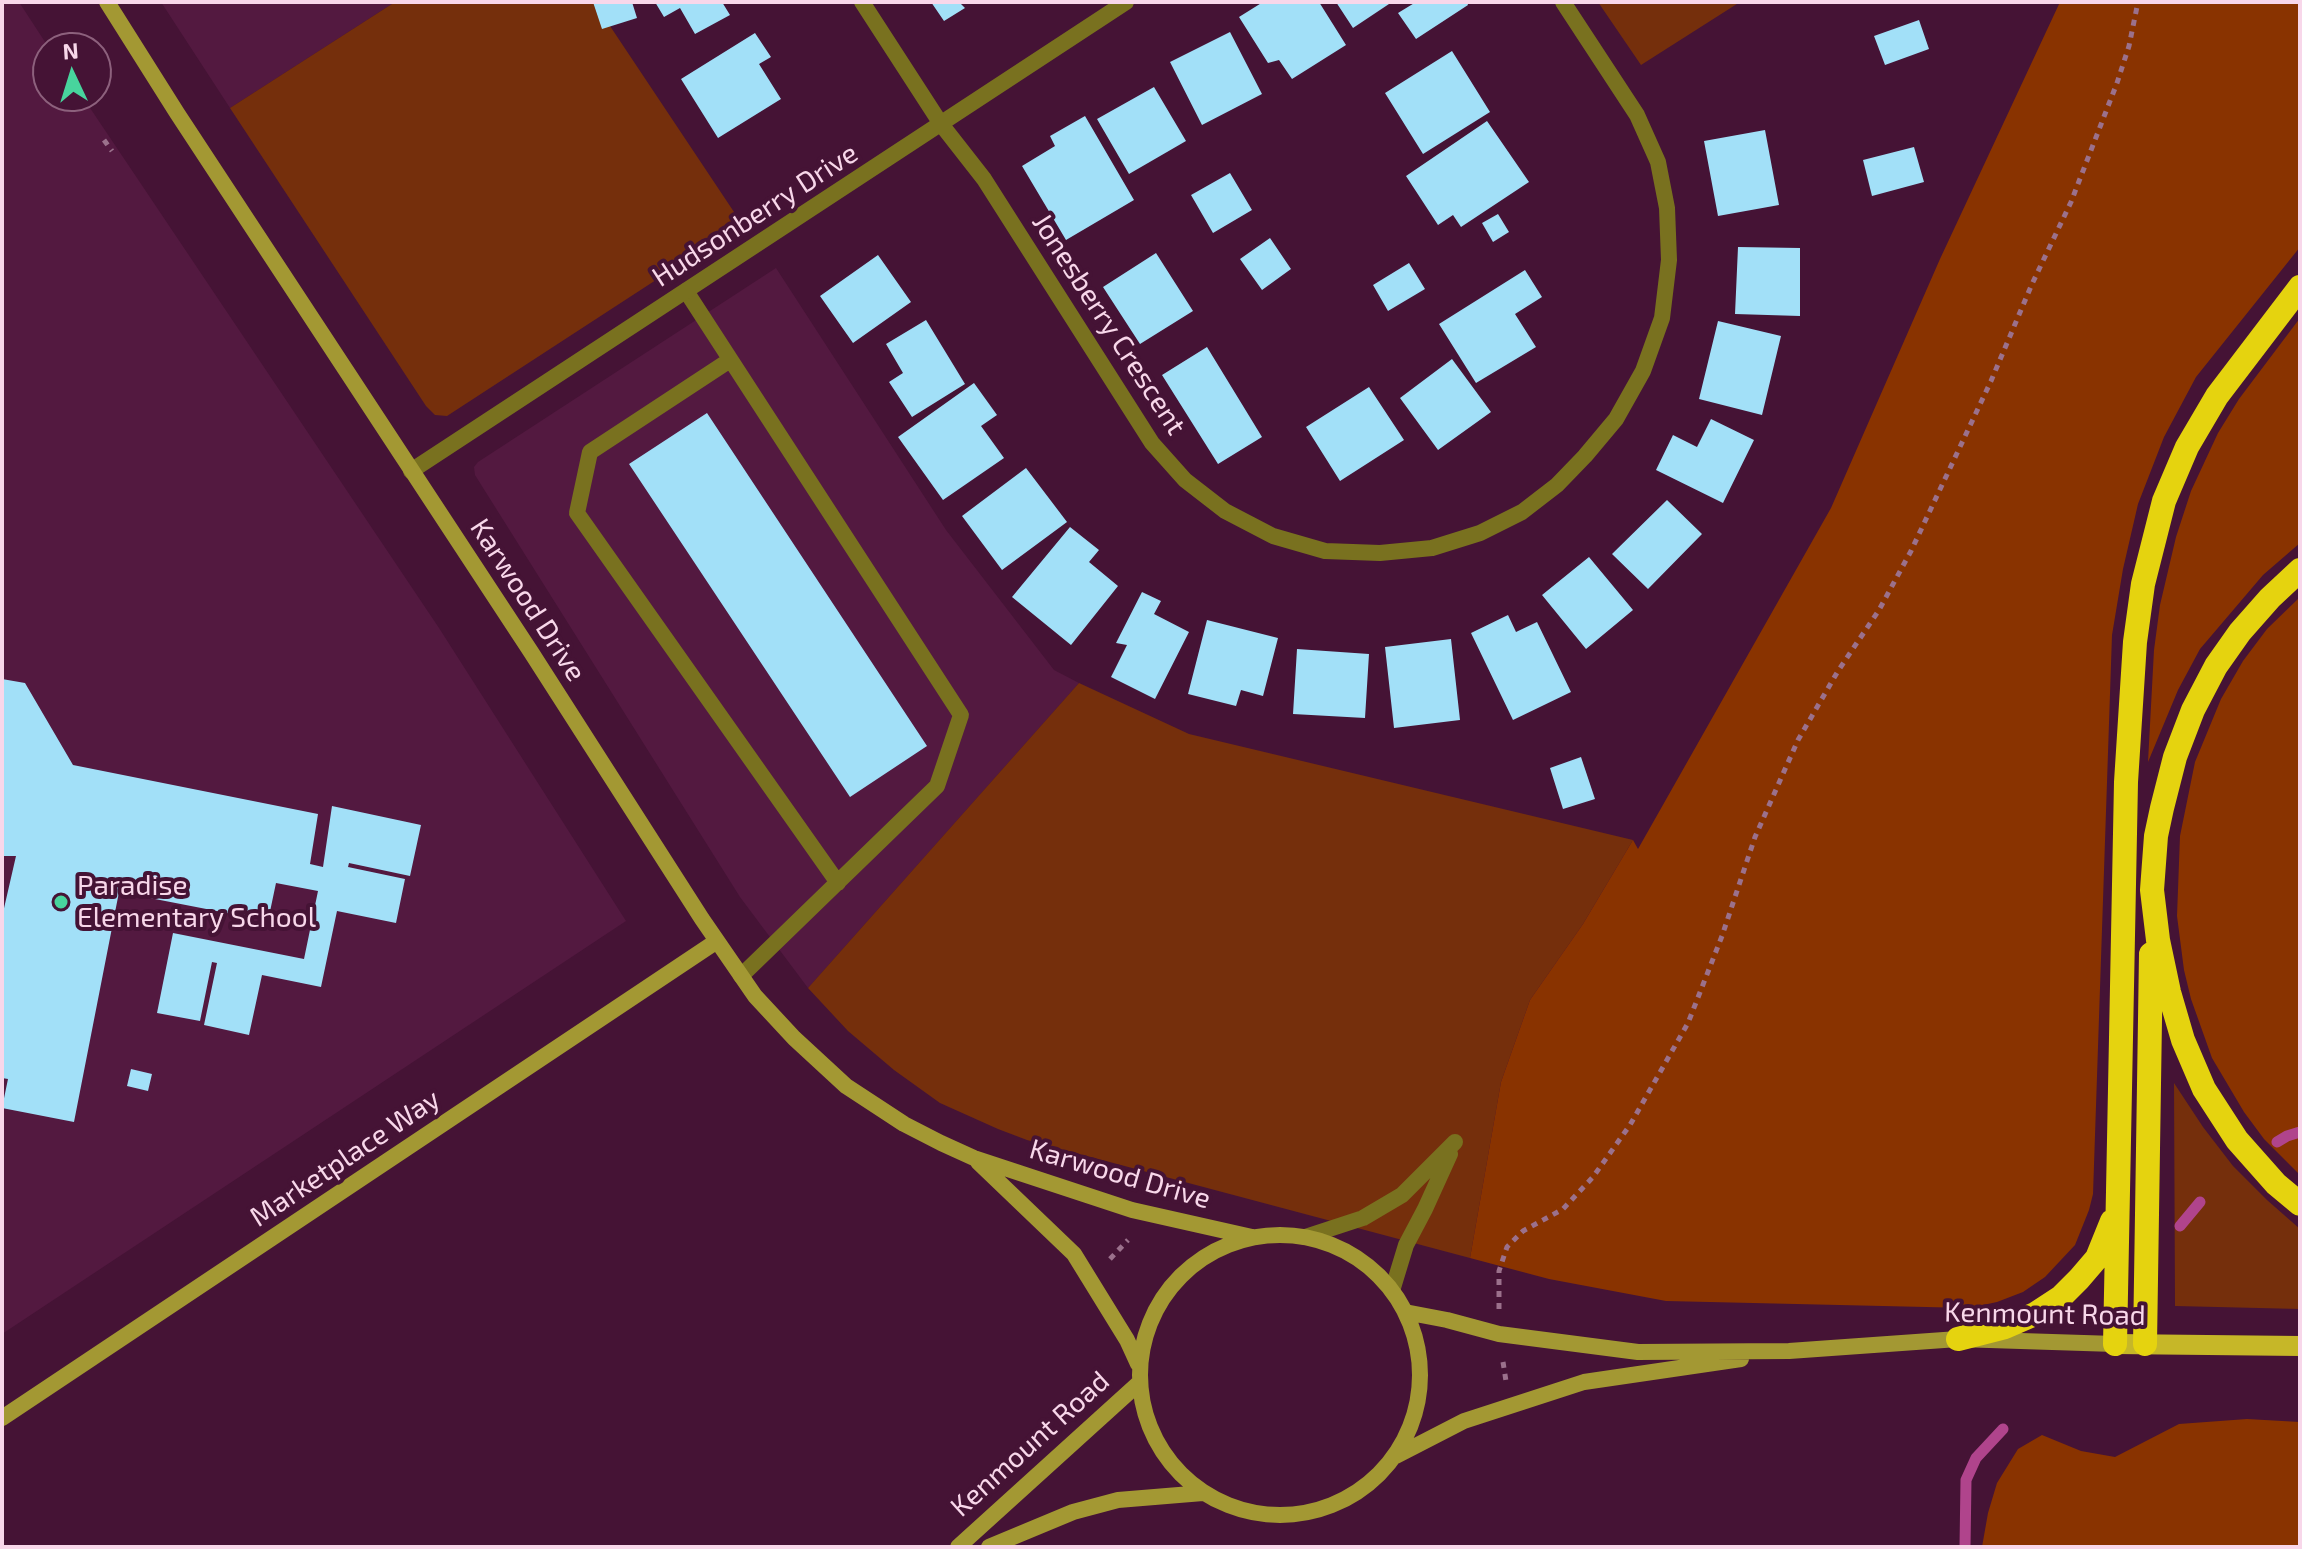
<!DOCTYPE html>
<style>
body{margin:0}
#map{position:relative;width:2302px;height:1549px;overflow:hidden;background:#451335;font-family:"Exo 2",sans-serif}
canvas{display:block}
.frame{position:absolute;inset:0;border:4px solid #f8d7ea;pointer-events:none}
.north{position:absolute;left:32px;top:32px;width:80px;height:80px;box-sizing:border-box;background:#451335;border:2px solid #8d617d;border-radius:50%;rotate:356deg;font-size:22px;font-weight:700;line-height:32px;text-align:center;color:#f8d7ea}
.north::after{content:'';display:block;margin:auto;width:28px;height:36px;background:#48d49d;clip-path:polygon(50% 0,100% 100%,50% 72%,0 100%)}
</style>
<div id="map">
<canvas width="2302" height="1549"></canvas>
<div class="frame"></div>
<div class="north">N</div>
</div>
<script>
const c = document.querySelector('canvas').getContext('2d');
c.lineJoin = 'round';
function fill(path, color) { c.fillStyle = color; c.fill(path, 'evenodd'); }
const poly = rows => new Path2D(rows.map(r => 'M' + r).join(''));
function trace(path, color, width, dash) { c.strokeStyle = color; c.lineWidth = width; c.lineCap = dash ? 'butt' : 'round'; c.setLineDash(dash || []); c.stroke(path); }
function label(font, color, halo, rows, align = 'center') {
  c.font = font + ' "Exo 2",sans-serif'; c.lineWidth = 8; c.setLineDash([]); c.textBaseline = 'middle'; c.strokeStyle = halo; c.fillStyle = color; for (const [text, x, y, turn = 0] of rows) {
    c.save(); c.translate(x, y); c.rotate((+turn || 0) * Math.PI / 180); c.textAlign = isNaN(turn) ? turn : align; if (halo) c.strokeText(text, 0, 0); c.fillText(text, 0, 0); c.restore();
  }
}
fill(poly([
 [2,2,19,2,49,48,48,96,82,96,439,628,626,921,2,1334],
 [161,2,395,2,230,108],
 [776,268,946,530,1054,670,1079,683,808,988,740,897,475,475,474,467,478,462]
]), '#531940');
fill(poly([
 [395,2,594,2,742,224,447,416,435,415,426,406,230,108],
 [1598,2,1740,2,1641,65],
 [1079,683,1189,734,1633,840,1583,924,1530,1000,1501,1082,1470,1258,1027,1140,998,1129,940,1103,894,1070,848,1031,808,988],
 [2174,1083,2203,1127,2233,1166,2267,1200,2300,1229,2300,1309,2175,1306]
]), '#752f0c');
fill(poly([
 [2060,2,2300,2,2300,247,2196,377,2164,437,2138,504,2123,569,2112,635,2093,1194,2089,1210,2075,1245,2045,1277,2023,1292,1997,1302,1969,1308,1666,1301,1549,1279,1470,1258,1501,1082,1530,1000,1583,924,1633,840,1638,849,1831,508,1940,259],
 [2300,318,2300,543,2263,575,2200,649,2178,690,2148,762,2154,650,2160,605,2176,537,2191,491,2218,433,2239,399],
 [2300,597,2300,1175,2264,1139,2244,1112,2212,1058,2191,999,2184,970,2177,916,2180,836,2195,762,2221,699,2243,661,2267,629],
 [2247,1419,2300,1422,2300,1547,1982,1547,1988,1513,1997,1483,2018,1449,2042,1435,2081,1451,2115,1457,2179,1424]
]), '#893300');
trace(poly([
 [2277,1142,2287,1136,2300,1132],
 [2180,1226,2200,1202],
 [1965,1547,1966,1480,1976,1458,2003,1429]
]), '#b0448c', 11);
fill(poly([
 [593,2,632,2,637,18,602,29],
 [655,2,722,2,730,15,695,34,680,8,664,17],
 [931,2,963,2,961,4,965,8,944,21],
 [1263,2,1319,2,1346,45,1292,79,1279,60,1268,63,1239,17],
 [1336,2,1392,2,1353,28],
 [1416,2,1467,2,1468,5,1416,39,1398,13],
 [1919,20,1929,49,1885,65,1874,36],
 [1230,32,1262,94,1202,125,1170,62],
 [755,33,771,57,759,64,781,99,718,138,681,79],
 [1452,51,1490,112,1423,154,1385,93],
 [1154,87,1186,141,1129,174,1097,119],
 [1085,116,1134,200,1066,240,1022,166,1055,146,1050,136],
 [1487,121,1529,182,1461,227,1453,215,1438,225,1406,176],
 [1765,130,1779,205,1718,216,1704,141],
 [1914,147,1924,182,1872,196,1863,160],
 [1230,173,1252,210,1213,233,1191,195],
 [1498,214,1509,232,1493,242,1482,223],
 [1270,238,1291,269,1262,290,1240,259],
 [1738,247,1800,248,1800,316,1735,314],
 [1156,253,1193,311,1140,344,1103,287],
 [878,255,911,302,853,343,820,296],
 [1409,263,1425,289,1388,311,1373,285],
 [1525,270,1542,297,1515,314,1536,347,1476,383,1439,324],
 [926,320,965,384,912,417,889,382,903,373,886,344],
 [1718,321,1781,336,1762,415,1699,399],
 [1207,347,1262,437,1218,464,1162,375],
 [1452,359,1491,412,1438,450,1400,398],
 [974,383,997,415,981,426,1004,458,943,500,898,437],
 [1369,387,1404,440,1340,481,1306,427],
 [707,413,927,746,850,797,629,464],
 [1711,419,1754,440,1723,503,1656,470,1673,435,1697,447],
 [1026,468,1067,522,1002,570,962,516],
 [1667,500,1702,534,1648,589,1612,554],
 [1070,527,1099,550,1089,562,1118,586,1071,645,1012,597],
 [1589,557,1633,610,1586,649,1542,595],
 [1142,592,1161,601,1154,614,1189,632,1155,699,1111,677,1127,645,1116,643],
 [1508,615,1516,632,1537,622,1571,692,1513,720,1471,633],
 [1207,620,1278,638,1263,696,1241,690,1236,706,1188,694],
 [1451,639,1460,720,1394,728,1385,647],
 [1297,649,1369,654,1365,718,1293,714],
 [2,679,25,683,73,765,318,814,310,864,323,867,332,806,421,825,410,876,349,863,348,867,405,879,396,923,337,911,321,987,262,975,249,1035,204,1025,217,963,212,962,200,1021,157,1013,173,933,304,959,318,891,276,883,268,921,119,892,74,1122,2,1108,8,1079,2,1078,2,917,16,856,2,856],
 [1581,757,1595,799,1563,809,1550,768],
 [131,1069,152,1074,148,1091,127,1086]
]), '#a2e0f8');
trace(poly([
 [104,140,112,151],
 [1110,1259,1128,1240],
 [1499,1309,1499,1271,1507,1247,1523,1231,1563,1209,1593,1177,1630,1125,1688,1023,1722,936,1755,837,1798,740,1838,671,1879,610,1911,551,1991,381,2032,284,2071,202,2117,83,2129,46,2138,2],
 [1503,1362,1506,1381]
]), '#9b718c', 5, [6, 6]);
trace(poly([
 [686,291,961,715,937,786,741,976],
 [730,360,590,452,577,513,838,883]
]), '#79711f', 16);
trace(poly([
 [862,2,941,124,984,179,1152,443,1185,480,1225,511,1273,536,1325,551,1380,553,1432,548,1480,533,1522,512,1557,485,1585,456,1616,419,1643,371,1662,318,1669,260,1667,208,1658,162,1637,115,1563,2],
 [411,471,1126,2],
 [1305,1237,1363,1218,1402,1195,1455,1142],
 [1392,1291,1406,1245,1425,1209,1450,1154]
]), '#79711f', 16);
trace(poly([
 [107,2,177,113,531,652,702,919,755,996,794,1038,846,1086,904,1124,941,1143,974,1158,1132,1210,1252,1237],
 [978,1162,1074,1254,1127,1340,1138,1364],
 '1140 1375a140 140 0 1 1 280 0a140 140 0 1 1-280 0Z',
 [1405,1312,1447,1320,1499,1334,1638,1352,1789,1351,1958,1339,2115,1344],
 [2,1418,717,941],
 [1396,1456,1464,1421,1584,1382,1741,1359],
 [958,1547,1139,1383],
 [989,1547,1073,1512,1118,1500,1203,1493]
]), '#a39833', 16);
trace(poly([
 [2115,1344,2300,1346]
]), '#c6b728', 20);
trace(poly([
 [2300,570,2270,598,2240,632,2216,666,2193,710,2175,757,2162,808,2156,836,2152,890,2158,940,2169,992,2183,1040,2204,1089,2237,1140,2276,1184,2300,1204],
 [1958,1339,2005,1327,2035,1314,2061,1297,2079,1279,2097,1258,2112,1221],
 [2115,1344,2126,782,2135,642,2143,584,2164,501,2187,447,2217,396,2300,287],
 [2145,1344,2151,954]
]), '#e5d30f', 24);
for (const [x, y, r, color] of [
 [61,902,8,"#48d49d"]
]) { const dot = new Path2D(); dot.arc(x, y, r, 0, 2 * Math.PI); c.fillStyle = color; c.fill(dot); trace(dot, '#451335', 3); }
label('28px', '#f8d7ea', '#451335', [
 ["Hudsonberry Drive",755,215,-33],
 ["Jonesberry Crescent",1109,324,57],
 ["Karwood Drive",528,600,57],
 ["Marketplace Way",345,1158,-34],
 ["Karwood Drive",1120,1174,16],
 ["Kenmount Road",2045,1314,1],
 ["Kenmount Road",1030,1444,-42]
]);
label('28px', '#f8d7ea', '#451335', [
 ["Paradise",77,886],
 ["Elementary School",77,918]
], 'left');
</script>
